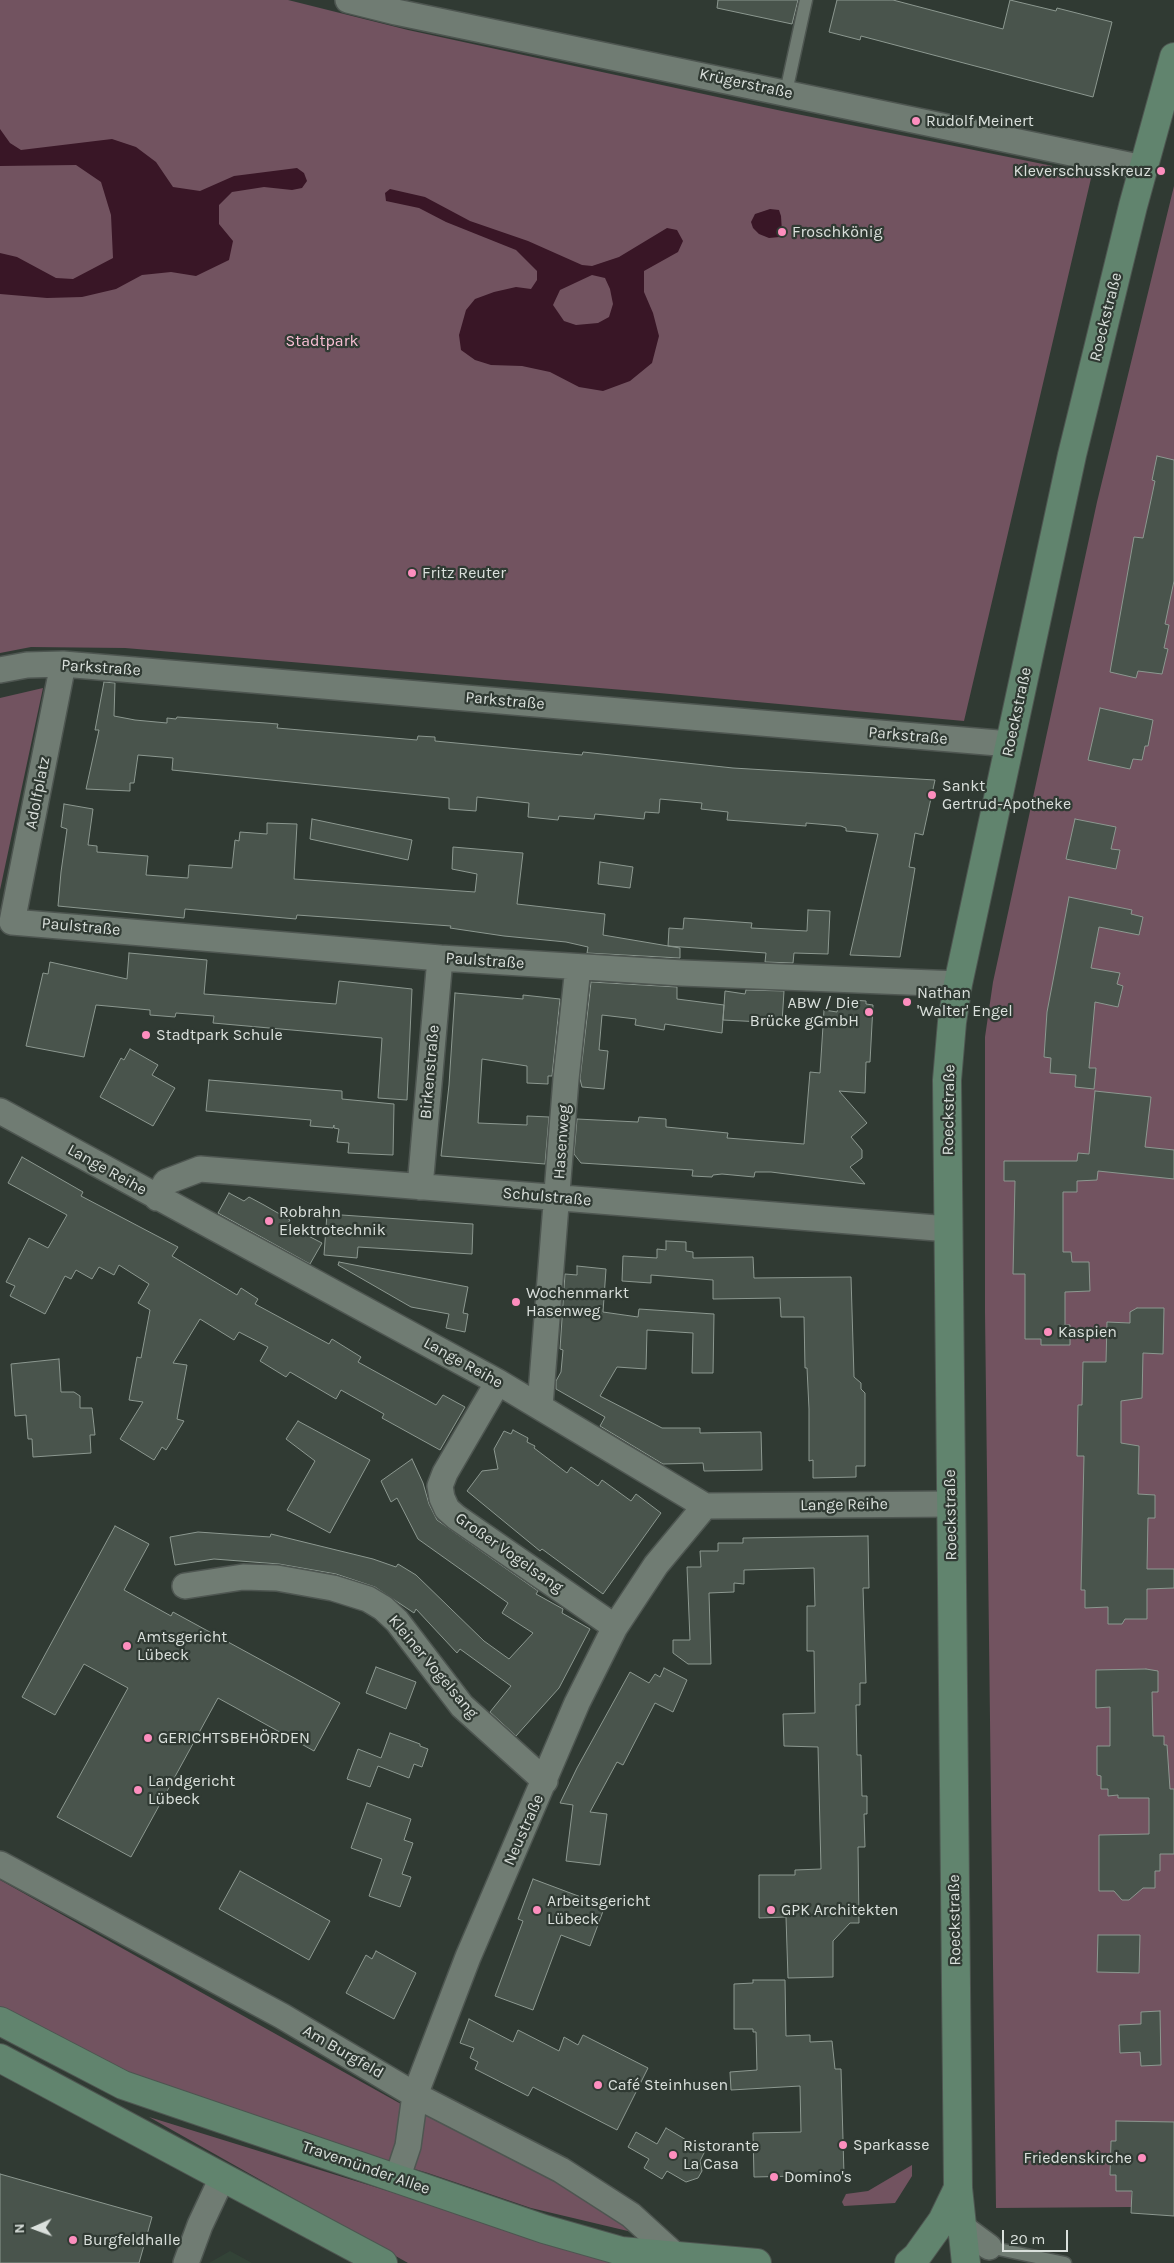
<!DOCTYPE html>
<meta charset="utf-8">
<style>
body{margin:0}
#map{position:relative;width:1174px;height:2263px;overflow:hidden;background:#303a33;font-family:Karla,sans-serif}
canvas{display:block}
.north{position:absolute;left:10px;top:2203px;width:50px;height:50px;-webkit-text-stroke:4px #303a33;paint-order:stroke;rotate:268deg;font-size:14px;font-weight:700;line-height:20px;text-align:center;color:#dae0dc}
.north::after{content:'';display:block;margin:auto;width:18px;height:22px;background:#dae0dc;clip-path:polygon(50% 0,100% 100%,50% 72%,0 100%)}
.scale{position:absolute;left:1002px;top:2230px;width:66px;height:22px;box-sizing:border-box;border:2px solid #dae0dc;border-top:0;padding-left:6px;font-size:15px;line-height:18px;white-space:nowrap;color:#dae0dc;-webkit-text-stroke:4px #303a33;paint-order:stroke}
</style>
<div id="map">
<canvas width="1174" height="2263"></canvas>
<div class="north">N</div>
<div class="scale">20 m</div>
</div>
<script>
const c = document.querySelector('canvas').getContext('2d');
c.lineJoin = 'round';
function fill(path, color) { c.fillStyle = color; c.fill(path, 'evenodd'); }
const poly = rows => new Path2D(rows.map(r => 'M' + r).join(''));
function trace(path, color, width, dash) { c.strokeStyle = color; c.lineWidth = width; c.lineCap = dash ? 'butt' : 'round'; c.setLineDash(dash || []); c.stroke(path); }
function label(font, color, halo, rows, align = 'center') {
  c.font = font + ' Karla,sans-serif'; c.lineWidth = 4.5; c.setLineDash([]); c.textBaseline = 'middle'; c.strokeStyle = halo; c.fillStyle = color; for (const [text, x, y, turn = 0] of rows) {
    c.save(); c.translate(x, y); c.rotate((+turn || 0) * Math.PI / 180); c.textAlign = isNaN(turn) ? turn : align; if (halo) c.strokeText(text, 0, 0); c.fillText(text, 0, 0); c.restore();
  }
}
fill(poly([
 [230,2251,252,2263,209,2263]
]), '#334337');
fill(poly([
 [0,0,288,0,408,30,782,111,1092,174,964,721,659,693,125,648,31,647,0,653],
 [1174,186,1174,2122,1116,2122,1116,2141,1111,2141,1110,2174,1116,2175,1116,2191,1131,2191,1131,2207,996,2208,985,1313,985,1037,993,982,1097,502],
 [43,688,0,890,0,698],
 [0,1880,401,2104,449,2124,563,2181,632,2232,531,2208,428,2173,157,2092,0,2008],
 [149,2117,617,2262,629,2263,408,2263],
 [912,2165,912,2176,895,2203,844,2206,842,2202,846,2194,868,2191]
]), '#725360');
fill(poly([
 [0,129,10,143,21,150,112,139,136,147,156,162,173,187,200,191,234,176,297,168,304,173,307,181,302,188,292,190,264,187,232,192,219,205,219,224,233,241,229,260,196,276,171,272,142,275,116,289,82,297,47,298,0,294,0,253,17,257,56,278,73,279,113,258,111,215,101,182,76,165,0,166],
 [390,189,425,197,470,221,528,241,582,265,592,266,619,257,667,228,677,230,683,241,678,252,644,271,644,292,653,313,659,336,652,363,630,381,603,391,579,387,550,372,522,366,491,365,475,360,461,350,459,335,466,310,475,299,494,292,516,287,531,289,537,280,537,271,516,250,446,222,419,208,386,201,385,193],
 [592,275,605,278,610,289,613,304,609,317,598,323,576,325,564,321,553,305,560,290],
 [770,209,779,210,781,216,782,232,780,237,769,238,759,234,753,228,751,222,755,214]
]), '#391626');
const building = poly([
 [718,0,798,0,792,24,717,8,718,0],
 [837,0,893,0,1003,29,1010,0,1056,11,1057,8,1112,22,1093,97,861,36,860,40,829,32,837,0],
 [1157,456,1174,460,1174,581,1165,624,1169,625,1164,648,1168,649,1162,674,1138,671,1136,678,1110,672,1134,537,1143,538,1155,481,1152,480,1157,456],
 [104,682,115,683,114,716,135,720,167,723,167,718,176,719,177,717,266,723,278,724,277,728,417,740,418,736,435,737,435,741,571,754,582,755,583,752,733,768,935,780,923,835,915,833,909,867,915,868,900,957,850,955,878,834,846,831,846,828,841,826,806,823,806,826,727,820,728,812,701,809,702,803,660,799,659,813,645,812,644,819,595,814,594,819,559,816,558,820,528,817,529,803,477,797,476,811,449,809,449,798,172,770,173,758,138,755,134,783,130,783,130,791,86,789,99,730,95,730,104,682],
 [1100,708,1153,720,1148,746,1145,746,1142,760,1133,759,1130,769,1088,760,1100,708],
 [64,804,93,809,88,845,97,846,97,852,148,856,146,875,188,878,189,865,232,868,235,840,239,841,240,832,267,834,267,823,297,824,294,879,475,892,477,874,452,869,453,847,523,853,517,904,605,914,603,935,680,948,680,958,587,953,588,947,566,942,504,936,450,928,451,926,297,915,296,919,185,909,184,918,58,906,61,872,67,829,61,827,64,804],
 [312,819,412,840,408,860,310,839,312,819],
 [1075,819,1116,827,1111,849,1120,850,1116,869,1066,859,1075,819],
 [600,862,633,867,630,888,598,884,600,862],
 [1069,897,1132,910,1131,914,1143,917,1139,935,1099,927,1091,968,1120,973,1117,984,1123,986,1118,1007,1095,1002,1089,1068,1096,1068,1094,1089,1075,1087,1076,1075,1050,1073,1051,1058,1044,1057,1047,1012,1069,897],
 [808,910,830,911,828,954,794,953,793,963,765,962,766,953,668,946,669,928,683,929,684,918,752,923,751,928,807,931,808,910],
 [129,953,207,960,204,994,336,1004,339,981,412,989,407,1100,378,1098,382,1038,213,1023,214,1016,176,1013,175,1017,150,1015,150,1010,96,1005,84,1057,26,1046,43,973,48,974,50,962,127,979,129,953],
 [591,982,677,987,677,999,724,1005,722,1033,665,1024,664,1030,635,1025,636,1019,602,1015,599,1050,608,1051,604,1089,582,1087,580,1079,591,982],
 [746,990,784,991,782,1023,723,1020,725,991,745,994,746,990],
 [455,993,523,999,523,995,560,999,552,1076,548,1076,548,1084,527,1083,527,1066,482,1059,478,1123,527,1125,527,1116,549,1117,545,1164,441,1156,449,1085,455,993],
 [840,999,866,1001,866,1004,873,1005,870,1062,866,1062,865,1093,839,1091,867,1123,851,1137,862,1150,862,1158,850,1167,865,1184,771,1172,755,1172,754,1177,722,1174,713,1175,712,1177,692,1176,693,1170,581,1163,574,1154,577,1119,638,1122,639,1117,666,1119,666,1127,728,1133,727,1138,804,1144,810,1072,820,1073,824,1010,837,1012,840,999],
 [130,1049,158,1065,152,1075,175,1088,153,1126,100,1097,121,1058,124,1060,130,1049],
 [209,1080,342,1091,342,1099,394,1104,393,1155,348,1153,349,1143,337,1142,339,1129,334,1128,334,1125,333,1128,310,1126,311,1120,206,1111,209,1080],
 [1095,1091,1151,1097,1145,1147,1174,1150,1174,1179,1098,1171,1097,1180,1077,1181,1077,1192,1063,1192,1063,1252,1071,1252,1072,1262,1089,1262,1090,1291,1065,1292,1065,1325,1070,1325,1070,1345,1041,1345,1041,1339,1025,1339,1025,1274,1013,1274,1015,1181,1004,1181,1004,1161,1077,1161,1078,1153,1089,1154,1095,1091],
 [22,1157,83,1192,81,1196,178,1247,172,1256,237,1295,241,1288,258,1299,255,1304,329,1344,332,1339,361,1357,358,1362,436,1405,443,1395,465,1407,440,1450,382,1418,384,1414,341,1390,336,1399,290,1372,286,1377,260,1361,268,1347,239,1332,234,1340,200,1319,173,1363,187,1365,177,1419,184,1421,166,1450,162,1447,154,1460,120,1439,143,1402,129,1400,137,1357,141,1358,150,1310,138,1303,149,1284,119,1265,114,1275,99,1267,92,1279,76,1270,71,1279,65,1276,45,1314,10,1296,15,1286,6,1282,29,1238,48,1248,67,1215,8,1183,22,1157],
 [229,1193,244,1201,249,1197,264,1205,290,1220,287,1225,322,1243,310,1264,218,1213,229,1193],
 [327,1214,473,1224,472,1254,358,1247,357,1258,324,1255,327,1214],
 [666,1241,686,1242,686,1251,693,1252,693,1258,753,1257,754,1278,851,1277,854,1377,861,1383,861,1389,865,1393,865,1466,856,1466,856,1477,813,1478,813,1460,809,1461,809,1409,807,1368,805,1368,804,1317,781,1317,780,1298,713,1299,713,1280,651,1275,651,1283,622,1281,623,1256,657,1258,657,1249,666,1250,666,1241],
 [339,1262,468,1287,463,1313,468,1314,465,1332,446,1328,449,1314,411,1307,338,1265,339,1262],
 [577,1266,606,1269,603,1312,638,1317,639,1309,714,1314,713,1373,692,1373,693,1333,647,1330,646,1369,617,1367,600,1396,662,1428,700,1428,700,1433,761,1432,762,1470,704,1471,703,1463,663,1464,600,1426,605,1417,556,1389,556,1381,561,1372,563,1350,560,1349,565,1274,577,1275,577,1266],
 [1137,1308,1164,1308,1163,1354,1143,1353,1142,1398,1121,1401,1121,1443,1139,1446,1138,1494,1155,1495,1155,1518,1148,1518,1147,1569,1174,1569,1174,1588,1147,1589,1147,1619,1125,1619,1122,1624,1108,1624,1108,1607,1085,1608,1085,1590,1081,1590,1084,1456,1077,1456,1078,1405,1082,1405,1083,1362,1106,1362,1107,1322,1130,1323,1130,1312,1137,1308],
 [59,1359,61,1392,74,1392,80,1396,80,1408,92,1408,95,1435,90,1435,91,1453,33,1457,32,1439,28,1439,26,1415,15,1416,11,1364,59,1359],
 [298,1421,370,1460,330,1533,287,1510,315,1461,286,1439,298,1421],
 [513,1430,528,1438,527,1442,535,1446,534,1448,567,1473,571,1467,598,1486,602,1480,631,1501,636,1494,661,1513,603,1594,542,1549,540,1551,467,1491,482,1471,498,1469,494,1449,504,1431,511,1434,513,1430],
 [412,1459,423,1483,429,1504,437,1520,538,1591,536,1594,563,1609,562,1613,590,1629,559,1688,516,1736,490,1712,511,1686,460,1649,457,1653,416,1609,414,1613,375,1587,336,1574,279,1564,214,1559,175,1565,170,1537,198,1532,270,1537,271,1534,373,1559,396,1567,398,1564,416,1575,484,1641,509,1659,533,1633,502,1613,508,1603,418,1539,397,1498,391,1502,381,1481,412,1459],
 [115,1526,149,1544,124,1590,171,1616,173,1612,340,1703,314,1751,218,1698,131,1857,57,1817,128,1688,84,1664,55,1715,22,1697,115,1526],
 [868,1536,869,1588,863,1588,866,1683,860,1683,860,1705,856,1705,857,1755,861,1755,862,1796,867,1796,867,1814,864,1814,865,1847,858,1847,859,1923,850,1923,833,1941,833,1977,788,1978,786,1917,759,1918,759,1875,795,1875,795,1870,821,1869,818,1747,784,1746,783,1714,815,1713,814,1651,807,1651,807,1606,815,1606,814,1568,744,1570,744,1584,734,1583,734,1592,709,1593,711,1664,688,1664,673,1653,673,1640,690,1640,687,1567,701,1567,700,1551,718,1551,718,1543,743,1543,743,1538,868,1536],
 [376,1667,416,1682,406,1709,366,1693,376,1667],
 [664,1668,687,1680,673,1712,655,1703,623,1765,617,1762,590,1812,607,1814,600,1865,566,1861,573,1805,560,1803,577,1768,630,1672,649,1683,655,1674,660,1677,664,1668],
 [1146,1669,1158,1671,1158,1692,1152,1692,1153,1736,1164,1736,1164,1745,1167,1745,1170,1789,1174,1789,1174,1854,1160,1854,1160,1871,1155,1871,1155,1888,1143,1888,1129,1900,1122,1900,1114,1891,1099,1891,1099,1835,1149,1834,1149,1798,1118,1798,1118,1795,1108,1796,1108,1789,1101,1789,1101,1776,1097,1775,1097,1746,1110,1746,1110,1707,1096,1708,1096,1670,1146,1669],
 [390,1733,420,1744,420,1746,428,1749,422,1767,414,1764,409,1778,378,1766,370,1787,347,1779,358,1749,381,1758,390,1733],
 [367,1803,411,1819,404,1840,413,1843,402,1874,411,1877,400,1907,369,1896,382,1859,351,1848,367,1803],
 [240,1871,330,1921,309,1960,219,1909,240,1871],
 [533,1879,605,1906,590,1946,561,1935,533,2010,495,1996,523,1921,518,1919,533,1879],
 [1098,1935,1140,1935,1139,1973,1097,1972,1098,1935],
 [376,1951,416,1973,394,2019,346,1993,366,1955,372,1959,376,1951],
 [753,1980,785,1980,786,2036,810,2035,810,2042,832,2041,835,2069,841,2069,844,2175,754,2177,753,2133,801,2132,800,2086,731,2090,730,2072,757,2070,756,2032,753,2032,753,2029,734,2029,734,1984,753,1983,753,1980],
 [1160,2011,1161,2065,1141,2066,1140,2052,1120,2053,1119,2025,1141,2024,1141,2012,1160,2011],
 [469,2019,513,2042,518,2030,559,2051,564,2037,578,2045,583,2035,648,2068,617,2130,533,2087,528,2096,475,2069,478,2062,470,2058,474,2048,460,2043,469,2019],
 [1116,2121,1174,2122,1174,2216,1131,2213,1132,2191,1116,2191,1116,2175,1110,2175,1111,2141,1116,2141,1116,2121],
 [666,2128,705,2151,700,2161,702,2171,698,2178,686,2182,667,2171,662,2179,644,2168,649,2159,628,2147,636,2132,657,2144,666,2128],
 [0,2174,152,2217,139,2263,0,2263,0,2174]
]);
fill(building, '#49544c');
trace(building, '#8c9890', 1);
const lane = poly([
 [786,92,806,0],
 [989,2247,1065,2263]
]);
const street = poly([
 [348,0,396,12,1143,168],
 [63,664,12,922,440,958,682,973,958,984],
 [0,670,27,665,63,664,1010,744],
 [0,1111,498,1382,705,1506,951,1504],
 [420,1187,440,958],
 [157,1198,166,1182,200,1169,949,1229],
 [498,1382,445,1473,440,1486,442,1498,447,1509,456,1517,615,1627],
 [540,1406,566,1079,578,967],
 [185,1586,243,1577,277,1578,333,1588,368,1599,383,1608,397,1621,462,1706,545,1781],
 [0,1864,282,2016,415,2095,561,2170,631,2215,676,2256],
 [397,2179,408,2146,415,2095,468,1957,577,1703,615,1627,656,1565,705,1506],
 [962,2227,989,2247],
 [186,2263,200,2225,222,2178]
]);
const secondary = poly([
 [0,2021,123,2085,544,2229,621,2251,757,2263],
 [0,2058,383,2263],
 [909,2263,917,2256,942,2221,958,2188],
 [966,2263,958,2188,947,1080,952,1022,958,984,1072,455,1133,206,1174,57]
]);
trace(lane, '#4e5651', 15);
trace(street, '#4e5651', 28);
trace(secondary, '#4e5651', 30);
trace(lane, '#707c73', 12);
trace(street, '#707c73', 25);
trace(secondary, '#61846e', 28);
for (const [x, y, r, color] of [
 [916,121,5,"#fd8ebe"],
 [1161,171,5,"#fd8ebe"],
 [782,232,5,"#fd8ebe"],
 [412,573,5,"#fd8ebe"],
 [932,795,5,"#fd8ebe"],
 [907,1002,5,"#fd8ebe"],
 [869,1012,5,"#fd8ebe"],
 [146,1035,5,"#fd8ebe"],
 [269,1221,5,"#fd8ebe"],
 [516,1302,5,"#fd8ebe"],
 [1048,1332,5,"#fd8ebe"],
 [127,1646,5,"#fd8ebe"],
 [148,1738,5,"#fd8ebe"],
 [138,1790,5,"#fd8ebe"],
 [537,1910,5,"#fd8ebe"],
 [771,1910,5,"#fd8ebe"],
 [598,2085,5,"#fd8ebe"],
 [843,2145,5,"#fd8ebe"],
 [673,2155,5,"#fd8ebe"],
 [1142,2158,5,"#fd8ebe"],
 [774,2177,5,"#fd8ebe"],
 [73,2240,5,"#fd8ebe"]
]) { const dot = new Path2D(); dot.arc(x, y, r, 0, 2 * Math.PI); c.fillStyle = color; c.fill(dot); trace(dot, '#303a33', 2); }
label('16px', '#dae0dc', '#303a33', [
 ["Krügerstraße",746,84,12],
 ["Roeckstraße",1106,317,-76],
 ["Parkstraße",101,668,4],
 ["Parkstraße",505,701,5],
 ["Roeckstraße",1017,712,-78],
 ["Parkstraße",908,736,5],
 ["Adolfplatz",38,793,-79],
 ["Paulstraße",81,927,5],
 ["Paulstraße",485,961,4],
 ["Birkenstraße",430,1072,-85],
 ["Roeckstraße",949,1110,-89],
 ["Hasenweg",562,1142,-86],
 ["Lange Reihe",107,1170,29],
 ["Schulstraße",547,1197,5],
 ["Lange Reihe",463,1363,29],
 ["Lange Reihe",844,1505,-1],
 ["Roeckstraße",951,1515,-91],
 ["Großer Vogelsang",509,1553,35],
 ["Kleiner Vogelsang",433,1667,50],
 ["Neustraße",524,1830,-66],
 ["Roeckstraße",955,1920,-91],
 ["Am Burgfeld",343,2052,30],
 ["Travemünder Allee",366,2168,19]
]);
label('16px', '#dae0dc', '#303a33', [
 ["Rudolf Meinert",926,121],
 ["Kleverschusskreuz",1151,171,"right"],
 ["Froschkönig",792,232],
 ["Fritz Reuter",422,573],
 ["Sankt",942,786],
 ["Gertrud-Apotheke",942,804],
 ["Nathan",917,993],
 ["'Walter' Engel",917,1011],
 ["ABW / Die",859,1003,"right"],
 ["Brücke gGmbH",859,1021,"right"],
 ["Stadtpark Schule",156,1035],
 ["Robrahn",279,1212],
 ["Elektrotechnik",279,1230],
 ["Wochenmarkt",526,1293],
 ["Hasenweg",526,1311],
 ["Kaspien",1058,1332],
 ["Amtsgericht",137,1637],
 ["Lübeck",137,1655],
 ["GERICHTSBEHÖRDEN",158,1738],
 ["Landgericht",148,1781],
 ["Lübeck",148,1799],
 ["Arbeitsgericht",547,1901],
 ["Lübeck",547,1919],
 ["GPK Architekten",781,1910],
 ["Café Steinhusen",608,2085],
 ["Sparkasse",853,2145],
 ["Ristorante",683,2146],
 ["La Casa",683,2164],
 ["Friedenskirche",1132,2158,"right"],
 ["Domino's",784,2177],
 ["Burgfeldhalle",83,2240]
], 'left');
label('16px', '#f9bfd5', '#303a33', [
 ["Stadtpark",322,341]
]);
</script>
